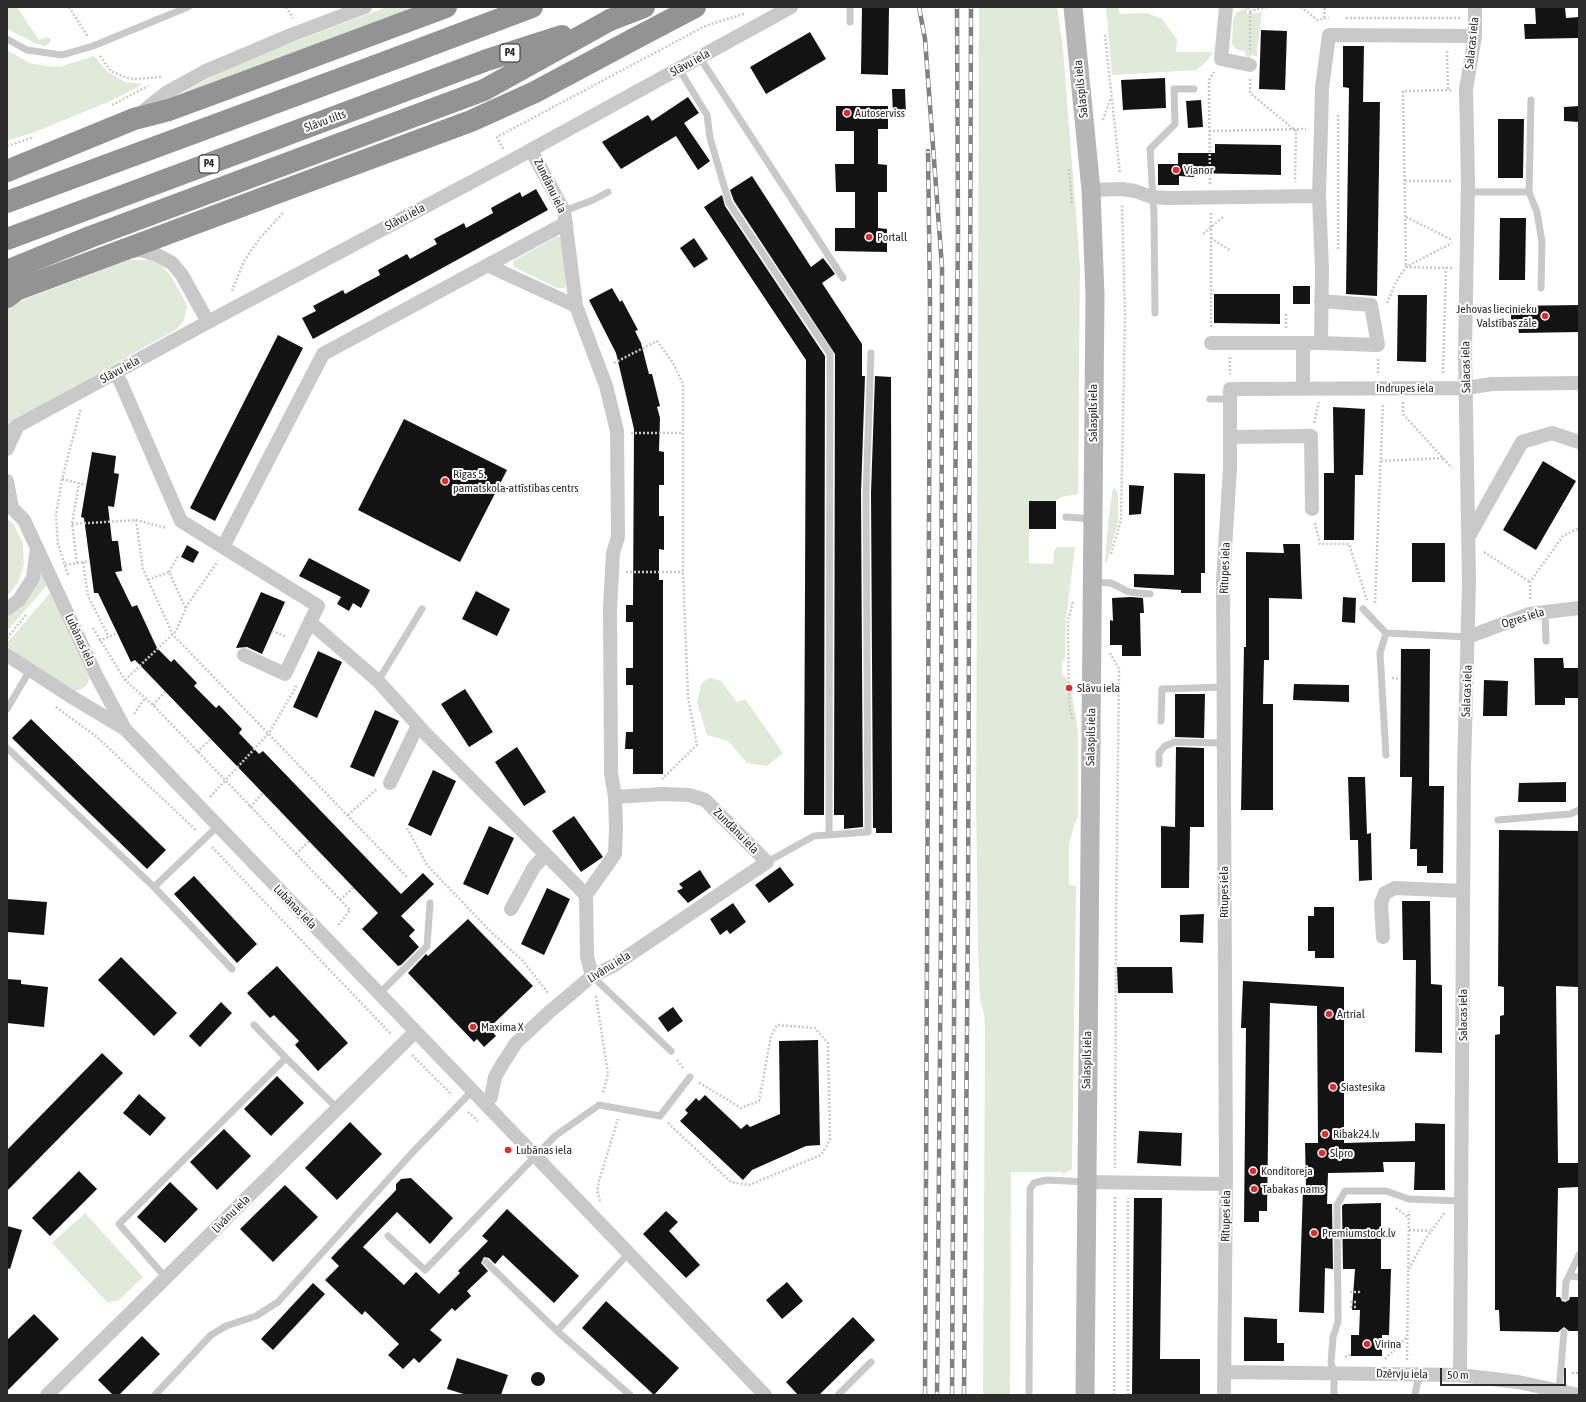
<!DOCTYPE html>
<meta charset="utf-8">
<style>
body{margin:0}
#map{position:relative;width:1586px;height:1402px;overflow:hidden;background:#fff;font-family:"Asap Condensed",sans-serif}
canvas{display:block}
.frame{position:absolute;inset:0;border:8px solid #2c2c2c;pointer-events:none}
.scale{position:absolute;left:1440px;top:1368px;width:126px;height:18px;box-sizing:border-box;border:2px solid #2c2c2c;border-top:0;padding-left:5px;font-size:12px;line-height:14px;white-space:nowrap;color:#2c2c2c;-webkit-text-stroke:3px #fff;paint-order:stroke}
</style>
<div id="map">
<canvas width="1586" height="1402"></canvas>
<div class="frame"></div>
<div class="scale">50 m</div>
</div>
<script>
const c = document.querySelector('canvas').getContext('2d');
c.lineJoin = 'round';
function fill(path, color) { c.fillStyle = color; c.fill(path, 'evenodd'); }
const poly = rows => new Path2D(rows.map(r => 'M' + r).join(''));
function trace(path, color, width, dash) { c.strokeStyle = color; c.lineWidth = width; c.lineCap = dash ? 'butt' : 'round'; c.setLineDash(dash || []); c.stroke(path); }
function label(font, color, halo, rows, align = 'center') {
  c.font = font + ' "Asap Condensed",sans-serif'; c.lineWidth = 4; c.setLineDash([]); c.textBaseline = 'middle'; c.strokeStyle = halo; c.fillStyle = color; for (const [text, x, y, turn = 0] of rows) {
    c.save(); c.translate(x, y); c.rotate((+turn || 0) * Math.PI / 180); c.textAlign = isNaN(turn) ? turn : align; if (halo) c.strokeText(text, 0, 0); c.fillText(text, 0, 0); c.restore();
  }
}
fill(poly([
 [7,7,17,7,39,40,47,37,51,39,50,43,45,46,35,43,7,29],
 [387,7,438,7,171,100,232,65],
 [979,7,1057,7,1063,49,1080,266,1078,494,1061,497,1056,501,1029,501,1029,563,1053,564,1054,551,1057,547,1075,547,1066,620,1065,660,1062,661,1062,675,1065,676,1071,688,1078,732,1078,817,1075,822,1069,844,1069,885,1076,886,1072,1169,1064,1174,1061,1172,1011,1172,1010,1395,983,1395,985,1030,984,1013,980,1001,978,948,976,803],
 [1106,7,1119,7,1119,14,1147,13,1162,19,1177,39,1176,52,1213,52,1207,61,1196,70,1112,75],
 [1247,8,1247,14,1262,12,1257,51,1258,57,1251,55,1249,61,1247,61,1245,51,1237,50,1232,44,1233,19,1237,12],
 [7,50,29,63,46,66,59,67,94,56,108,72,125,82,143,84,113,100,35,132,7,141],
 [558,236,565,240,567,281,565,288,557,288,514,267,513,261],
 [129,260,149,260,161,265,170,275,184,299,187,306,184,320,177,329,7,424,7,306],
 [1113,487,1118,493,1118,522,1107,562,1105,562,1108,523],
 [7,518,14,525,23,544,24,564,18,583,7,596],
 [41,573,47,585,7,631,7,617,23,604],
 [50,593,87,672,89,679,87,685,82,689,75,691,70,689,7,646,7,643],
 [710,678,721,681,737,702,745,699,783,753,767,766,747,763,728,741,707,735,697,702,702,682],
 [85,1213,143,1277,118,1301,107,1302,52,1243]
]), '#e0ead8');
fill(poly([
 [862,7,889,7,888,75,861,74],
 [1535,7,1565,7,1566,18,1579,17,1579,38,1525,39,1524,24,1536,24],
 [1261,30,1287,31,1285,90,1259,89],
 [810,32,826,59,766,94,750,67],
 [1343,46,1364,46,1363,102,1380,102,1377,296,1346,294,1349,88,1343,87],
 [1165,78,1166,108,1123,110,1121,80],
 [892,89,905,89,906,115,893,115],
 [688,97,699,113,684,123,710,161,698,170,676,136,621,169,602,142,648,115,652,121],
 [1201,100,1203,127,1188,128,1186,101],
 [836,106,888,106,888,129,878,129,878,164,887,165,887,192,878,192,878,228,887,229,887,252,835,251,835,228,855,228,855,192,836,192,835,164,854,164,854,131,836,131],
 [1579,106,1579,122,1564,121,1564,107],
 [1498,119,1524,119,1523,178,1498,178],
 [1215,144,1281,145,1281,175,1194,173,1194,177,1179,176,1179,185,1158,185,1158,164,1178,164,1178,153,1215,153],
 [752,176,811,267,823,258,830,267,835,274,822,283,862,344,862,376,865,376,861,493,863,827,844,829,844,815,834,815,835,354,734,201,730,190],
 [536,189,548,210,313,339,302,318,316,311,313,306,343,290,345,294,363,284,380,275,378,270,407,254,410,259,437,244,434,239,464,223,466,228,493,213,491,208,520,192,522,197],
 [722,195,725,206,825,356,824,815,804,815,806,360,704,207],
 [1500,218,1526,218,1525,280,1499,280],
 [694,238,708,259,694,268,680,248],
 [1293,286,1310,286,1310,304,1293,304],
 [612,288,620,302,622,300,638,330,635,331,641,343,649,374,652,374,660,406,657,407,660,418,659,451,664,452,664,485,659,485,659,516,664,516,664,550,659,549,659,580,663,580,663,774,633,774,633,749,625,749,626,732,633,732,633,685,626,685,626,668,633,668,633,622,626,622,626,605,633,605,634,429,616,353,589,300],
 [1214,294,1280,294,1280,324,1214,323],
 [1398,295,1427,295,1426,362,1397,361],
 [1579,305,1579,332,1519,333,1518,327,1511,327,1511,306],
 [278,335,303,348,215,521,190,508],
 [875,376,891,377,892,833,876,833,876,828,873,828,871,493],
 [1333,407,1365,409,1363,475,1355,475,1354,540,1324,540,1324,473,1334,473],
 [404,419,507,470,460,562,358,510],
 [92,452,116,456,114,473,119,474,114,507,108,506,112,541,118,541,122,571,115,572,132,607,137,605,157,648,171,662,174,659,197,683,194,686,216,708,219,705,242,729,239,733,259,754,263,751,401,894,423,873,434,884,401,916,415,930,409,936,419,947,401,965,398,966,362,929,378,913,135,660,131,662,98,593,94,593,84,518,81,517],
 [1543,461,1576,481,1536,550,1503,530],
 [1174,473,1205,474,1205,573,1201,573,1201,593,1181,593,1181,590,1134,587,1134,574,1174,575],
 [1129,485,1144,486,1141,514,1129,515],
 [1029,501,1056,501,1056,529,1029,529],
 [1412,543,1445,543,1445,582,1412,582],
 [1283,544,1300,544,1302,599,1269,598,1269,660,1264,660,1263,704,1273,704,1273,810,1241,810,1244,647,1246,647,1246,552,1284,553],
 [187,545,199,552,193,563,181,557],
 [309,558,370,590,361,608,353,603,349,611,337,604,341,597,299,576],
 [476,591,510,609,497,636,462,619],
 [261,592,285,602,262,654,247,647,236,648],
 [1131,597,1143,598,1144,613,1140,613,1141,656,1122,656,1122,645,1110,645,1110,620,1113,621,1112,598],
 [1343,597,1356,598,1355,623,1342,622],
 [1401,649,1430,649,1429,786,1444,786,1443,873,1427,873,1427,866,1417,866,1417,849,1410,849,1412,777,1400,777],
 [318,651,342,662,317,718,293,707],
 [1534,658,1563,658,1564,668,1579,668,1579,698,1565,698,1565,705,1535,705],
 [1484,680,1508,681,1507,716,1483,716],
 [1294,684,1349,685,1349,702,1293,700],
 [465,689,493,732,469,747,441,704],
 [1175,694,1205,694,1204,738,1175,737],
 [375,710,399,721,374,777,350,767],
 [31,719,166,850,147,869,12,738],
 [517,747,546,792,524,806,495,762],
 [1176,747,1204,748,1204,827,1190,827,1189,888,1161,888,1161,826,1175,827],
 [433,770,456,781,431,836,408,825],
 [1348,777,1365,777,1367,834,1371,833,1372,880,1359,881,1358,840,1350,840],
 [1566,782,1566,802,1518,802,1519,783],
 [574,816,603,857,581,872,552,831],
 [489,826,514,838,488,895,463,884],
 [1499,830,1578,831,1578,987,1556,986,1558,1163,1579,1163,1579,1187,1558,1188,1556,1297,1560,1297,1562,1301,1565,1302,1569,1300,1570,1297,1579,1297,1579,1331,1569,1331,1564,1327,1558,1332,1500,1331,1499,1310,1495,1310,1495,1035,1500,1034,1500,1016,1504,1015,1504,987,1498,986],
 [780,867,794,885,769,903,755,885],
 [700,870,711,887,688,903,677,891,683,888,679,884],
 [194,876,257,944,237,963,174,894],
 [547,888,570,899,544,955,521,944],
 [7,899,47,902,44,935,7,932],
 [1402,901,1430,901,1431,984,1442,985,1442,1053,1415,1052,1416,960,1403,960],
 [733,903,746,922,730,934,727,930,720,935,710,919],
 [1314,907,1334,907,1334,958,1315,958,1315,951,1308,951,1308,916,1314,916],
 [1204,914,1203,943,1180,942,1180,915],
 [468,919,533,986,489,1028,496,1036,484,1047,477,1039,474,1042,408,973,426,954,428,956],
 [121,957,177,1013,154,1036,98,980],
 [277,966,348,1043,318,1071,295,1045,299,1041,274,1015,270,1018,247,993],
 [1117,967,1172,967,1173,993,1118,993],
 [7,979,21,980,21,984,48,987,44,1027,7,1023],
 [1243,981,1344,987,1344,1143,1415,1141,1415,1123,1445,1124,1445,1190,1414,1190,1415,1162,1383,1162,1384,1172,1328,1173,1327,1204,1332,1204,1333,1269,1325,1268,1324,1313,1299,1312,1303,1188,1306,1188,1305,1143,1318,1143,1317,1006,1270,1003,1267,1211,1259,1211,1259,1222,1244,1222,1246,1028,1241,1028],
 [221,1002,232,1013,200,1047,189,1036],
 [673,1007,683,1021,668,1032,658,1018],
 [818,1040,820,1145,806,1146,752,1170,743,1180,680,1121,688,1113,685,1110,696,1098,699,1101,705,1095,741,1129,747,1124,750,1127,780,1114,779,1041],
 [102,1053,123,1073,7,1191,7,1150],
 [277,1076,304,1103,271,1136,244,1109],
 [139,1094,166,1118,150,1136,123,1113],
 [350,1122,382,1154,337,1200,305,1168],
 [224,1129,251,1156,217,1190,190,1162],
 [1139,1131,1182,1133,1181,1166,1137,1163],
 [79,1171,97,1189,50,1236,32,1218],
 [411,1178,453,1218,430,1244,397,1212,363,1247,404,1285,416,1272,439,1294,460,1273,458,1271,488,1241,482,1236,507,1209,579,1276,554,1303,503,1255,495,1264,489,1258,484,1257,481,1263,488,1271,467,1291,471,1296,455,1311,452,1308,430,1330,442,1340,419,1363,414,1358,403,1369,388,1355,399,1344,365,1311,362,1315,325,1280,339,1266,331,1258,396,1190,396,1184,401,1179],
 [170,1182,198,1209,165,1243,137,1217],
 [285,1185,318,1217,273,1262,240,1229],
 [1134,1198,1162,1198,1160,1359,1200,1359,1200,1394,1132,1395],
 [1381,1203,1381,1269,1391,1269,1389,1335,1382,1335,1382,1356,1351,1356,1351,1335,1359,1335,1360,1310,1352,1310,1355,1269,1343,1269,1342,1206,1344,1204],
 [666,1211,678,1222,669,1231,700,1265,686,1278,643,1234],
 [7,1226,22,1230,10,1269,7,1268],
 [787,1282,803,1301,782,1319,766,1300],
 [313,1283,325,1294,273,1350,261,1339],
 [606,1301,679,1368,654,1395,582,1328],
 [34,1314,59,1339,7,1391,7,1340],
 [853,1317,875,1340,819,1395,798,1395,786,1382],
 [1244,1317,1277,1319,1277,1343,1284,1343,1284,1361,1244,1361],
 [142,1336,160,1354,119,1395,113,1395,98,1380],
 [457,1358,508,1375,501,1395,467,1395,447,1389],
 '531 1379a7 7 0 1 1 14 0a7 7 0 1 1-14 0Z'
]), '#131313');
trace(poly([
 [69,7,88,37],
 [286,7,293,18],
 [1248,7,1250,11,1268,7],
 [1301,7,1317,20,1329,18],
 [1324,18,1325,7],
 [1346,18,1461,18],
 [1105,35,1120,174],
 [1250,50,1250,11],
 [1447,51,1448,90],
 [100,56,111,71,122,76,133,79,162,77],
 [1250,79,1250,93,1296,131,1295,182],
 [112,105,148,86],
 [1103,120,1111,97],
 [1209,131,1306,129],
 [7,146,34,137],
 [503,149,497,137,705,26,744,14],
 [1069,169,1072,203],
 [1405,181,1453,181],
 [1210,184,1209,80,1214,72],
 [1211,213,1211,328],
 [1406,217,1452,240],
 [1203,234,1223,217],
 [1211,238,1231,251],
 [1338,249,1338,114],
 [1452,268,1406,267,1403,91,1452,90],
 [232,291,244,261,260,238,283,213],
 [1387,303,1396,282,1406,267,1452,243],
 [1286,314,1286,328],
 [1230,357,1230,374],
 [1378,359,1378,374],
 [614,363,657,341,673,363,683,384,683,572,688,697,697,745,662,779],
 [1443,373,1446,268],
 [1403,402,1403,414,1452,468],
 [1314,423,1319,402],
 [631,433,683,433],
 [1381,461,1443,458],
 [62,479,86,485],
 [136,520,143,569,173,635,408,878],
 [1315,523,1320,544,1349,544,1367,600],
 [72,524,136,520,167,528],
 [1484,552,1530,582],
 [1111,554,1121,520,1125,316,1122,205],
 [83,562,88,596,109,637],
 [77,563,72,524,79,483],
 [65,565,90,561],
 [169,572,179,554],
 [626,572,683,572],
 [68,575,58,544,56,515,62,479,81,408],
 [148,580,169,572,186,609],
 [1530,599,1530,582,1563,536,1579,528],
 [1375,603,1383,403],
 [93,628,125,680,153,705,350,910,337,927],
 [272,631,287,637],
 [7,638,26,615],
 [99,641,117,633],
 [1110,653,1119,669,1116,926,1115,1168],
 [1392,678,1401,679],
 [125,680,176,631,188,604,218,561],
 [153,705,165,692],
 [56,707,97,737,197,831],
 [134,714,145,698],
 [1072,719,1069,705,1068,621,1073,601],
 [197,752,211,739],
 [210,797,269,733,296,687,295,685],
 [250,807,263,793],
 [348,815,377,789],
 [407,828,427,865,492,933,523,961,548,993],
 [212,847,391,1034],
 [296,854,309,841],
 [340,900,354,887],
 [596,996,608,1074,603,1093],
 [412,1055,452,1095],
 [677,1060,683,1068],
 [468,1112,478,1121],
 [668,1123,731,1182,749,1185,821,1155,830,1140,828,1043,815,1028,777,1025,771,1036,759,1101,741,1108,698,1082],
 [600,1201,597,1191,599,1181,618,1119],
 [1396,1208,1409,1218],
 [1409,1230,1430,1231],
 [1409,1269,1424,1241,1445,1212],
 [1350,1292,1359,1292,1359,1294],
 [1350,1302,1357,1302],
 [1350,1307,1357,1307],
 [1345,1357,1352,1354],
 [1385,1359,1407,1337],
 [1407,1360,1409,1211],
 [1572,1373,1579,1373],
 [1114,1395,1115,1197],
 [1128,1395,1128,1198]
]), '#c9c9c9', 2.5, [2, 2]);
trace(poly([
 [850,7,850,22],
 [7,39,27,50,62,55,93,46,188,7],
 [700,58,843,278],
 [679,69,707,115,710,138,729,203,830,354,829,835],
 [1467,192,1529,192,1531,100],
 [1529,192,1537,212,1542,242,1541,288],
 [564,211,593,200,608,192],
 [1155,313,1154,216,1150,149,1175,124,1174,89,1194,89],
 [1210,399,1230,399],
 [1066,517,1092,519],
 [1092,582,1111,583,1129,592,1150,594],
 [1363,609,1386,633],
 [1545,611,1546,641],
 [378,681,422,609],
 [7,709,30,670],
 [1161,721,1162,689,1224,687],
 [7,748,154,887,232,969],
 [1386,755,1380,653,1386,633,1468,637],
 [1159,764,1159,753,1165,746,1175,742,1223,743],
 [1498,820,1570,814,1579,810],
 [767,862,814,836,868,832,866,493,871,353],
 [154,887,218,826],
 [592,976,671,1051],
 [379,994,427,946,430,903],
 [286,1058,337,1108],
 [388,1236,425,1270,555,1136,599,1105,660,1116,690,1077],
 [628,1254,557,1331,630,1395],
 [486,1262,557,1331],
 [1569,1276,1579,1277],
 [166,1278,119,1224,286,1058,254,1025],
 [1565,1297,1566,1282,1579,1255],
 [1559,1391,1564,1332],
 [155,1395,211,1335,226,1326,256,1316,278,1302,411,1154,472,1091],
 [838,1395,871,1362],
 [1029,1395,1030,1189,1034,1183,1047,1180,1086,1182],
 [1334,1395,1334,1373,1331,1363,1333,1337,1338,1322,1337,1205,1345,1191,1386,1191,1409,1199,1461,1201],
 [1415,1395,1419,1374]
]), '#c9c9c9', 7);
trace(poly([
 [1226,7,1221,59,1250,65],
 [141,113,166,93,206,71,291,35,365,7],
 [531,150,564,211,576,306,606,386,617,431,618,537,613,553,610,608,611,773,615,797,616,827,615,854,586,895,587,956,592,976],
 [1091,190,1122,189,1135,191,1152,197,1167,198,1319,196],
 [130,251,141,250,157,255,172,263,182,275,208,322],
 [489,266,576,306],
 [1211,343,1303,343],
 [1321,343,1378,345,1371,305,1321,301],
 [115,373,121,383,181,521,318,606,310,622,378,681,425,733,586,895],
 [1303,388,1303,343,1321,343,1322,269,1319,196,1321,127,1322,88,1329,35,1475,36],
 [7,433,19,425,208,322,509,162,791,7],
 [1230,437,1311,436,1312,509],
 [7,449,18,425],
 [7,481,12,508],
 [7,505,12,508,24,520,96,675,125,729,765,1395],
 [1469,536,1522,442,1552,433,1579,442],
 [223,547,323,354,566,223],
 [7,609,19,600,33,578,37,548],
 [1468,637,1529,614,1579,608],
 [7,655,70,696,125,729],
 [244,655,285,674,310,622],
 [390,783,418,725],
 [511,909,534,867,545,855],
 [1383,937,1381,903,1385,893,1395,888,1463,891],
 [485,1104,491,1097,495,1077,503,1063,516,1043,547,1014,592,976,613,966,767,862,705,800,689,795,662,794,615,797],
 [1086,1182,1226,1184],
 [1224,1372,1460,1375,1518,1382,1579,1395],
 [1460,1375,1464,769,1469,582,1465,352,1468,181,1466,89,1475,36,1475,7],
 [47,1395,415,1032],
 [1224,1395,1226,1174,1223,581,1230,468,1230,389,1466,388,1492,384,1579,383]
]), '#c9c9c9', 14);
trace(poly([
 [1073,7,1091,190,1095,295,1085,1395]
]), '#b6b6b6', 19);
trace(poly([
 [610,20,644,7],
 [634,39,695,7],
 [7,171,134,119,169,110,226,89],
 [7,202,399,57],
 [7,297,16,290,266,197]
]), '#939393', 22);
const rail = poly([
 [919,7,925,39,942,267,941,931,937,1395],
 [925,1395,930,303,928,151],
 [952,1395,956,659,955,511,958,231,957,7],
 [964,1395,968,906,971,7]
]);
trace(rail, '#818181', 4.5);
trace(rail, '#fff', 3, [9]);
trace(poly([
 [399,57,532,7],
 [226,89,446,7],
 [266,197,471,121,535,92,634,39],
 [7,239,487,60,562,36],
 [7,271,90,237,484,90,610,20]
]), '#939393', 22);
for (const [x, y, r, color] of [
 [847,113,4,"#ea2927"],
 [1176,170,4,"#ea2927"],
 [869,237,4,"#ea2927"],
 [1545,316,4,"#ea2927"],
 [445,481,4,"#ea2927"],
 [1069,688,4,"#ea2927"],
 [1329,1014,4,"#ea2927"],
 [473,1027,4,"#ea2927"],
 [1333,1087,4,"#ea2927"],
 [1325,1134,4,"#ea2927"],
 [508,1150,4,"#ea2927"],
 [1322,1153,4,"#ea2927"],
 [1253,1171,4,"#ea2927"],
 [1254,1189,4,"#ea2927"],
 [1314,1233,4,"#ea2927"],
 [1367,1344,4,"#ea2927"]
]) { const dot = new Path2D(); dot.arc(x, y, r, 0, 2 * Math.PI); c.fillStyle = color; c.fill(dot); trace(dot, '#fff', 1.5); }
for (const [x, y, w] of [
 [510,53,20],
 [209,164,20]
]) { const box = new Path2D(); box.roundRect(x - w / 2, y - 9, w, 18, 3); c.fillStyle = '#fff'; c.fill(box); trace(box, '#2c2c2c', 1); }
label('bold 11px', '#2c2c2c', null, [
 ["P4",510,53],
 ["P4",209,164]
]);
label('12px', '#2c2c2c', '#fff', [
 ["Salacas iela",1472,43,-84],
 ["Slāvu iela",690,63,-29],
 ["Salaspils iela",1081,89,-96],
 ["Slāvu tilts",325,121,-20],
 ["Zundānu iela",550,186,64],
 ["Slāvu iela",405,217,-28],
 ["Salacas iela",1466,367,-91],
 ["Slāvu iela",120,370,-29],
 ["Indrupes iela",1405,388],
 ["Salaspils iela",1093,413,-90],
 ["Rītupes iela",1225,568,-88],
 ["Ogres iela",1523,618,-17],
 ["Lubānas iela",80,640,65],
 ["Salacas iela",1467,691,-88],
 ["Salaspils iela",1091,737,-89],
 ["Zundānu iela",736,831,45],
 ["Rītupes iela",1224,892,-90],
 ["Lubānas iela",295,907,46],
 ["Līvānu iela",609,967,-32],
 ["Salacas iela",1463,1015,-90],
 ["Salaspils iela",1087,1060,-89],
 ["Līvānu iela",231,1214,-45],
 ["Rītupes iela",1226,1216,-89],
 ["Dzērvju iela",1402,1374,1]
]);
label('12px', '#2c2c2c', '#fff', [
 ["Autoserviss",855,113],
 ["Vianor",1184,170],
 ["Portall",877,237],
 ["Jehovas liecinieku",1537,309,"right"],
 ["Valstības zāle",1537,323,"right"],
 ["Rīgas 5.",453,474],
 ["pamatskola-attīstības centrs",453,488],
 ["Slāvu iela",1077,688],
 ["Artrial",1337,1014],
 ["Maxima X",481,1027],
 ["Siastesika",1341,1087],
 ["Ribak24.lv",1333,1134],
 ["Lubānas iela",516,1150],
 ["Slpro",1330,1153],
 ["Konditoreja",1261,1171],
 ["Tabakas nams",1262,1189],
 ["Premiumstock.lv",1322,1233],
 ["Virina",1375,1344]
], 'left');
</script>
